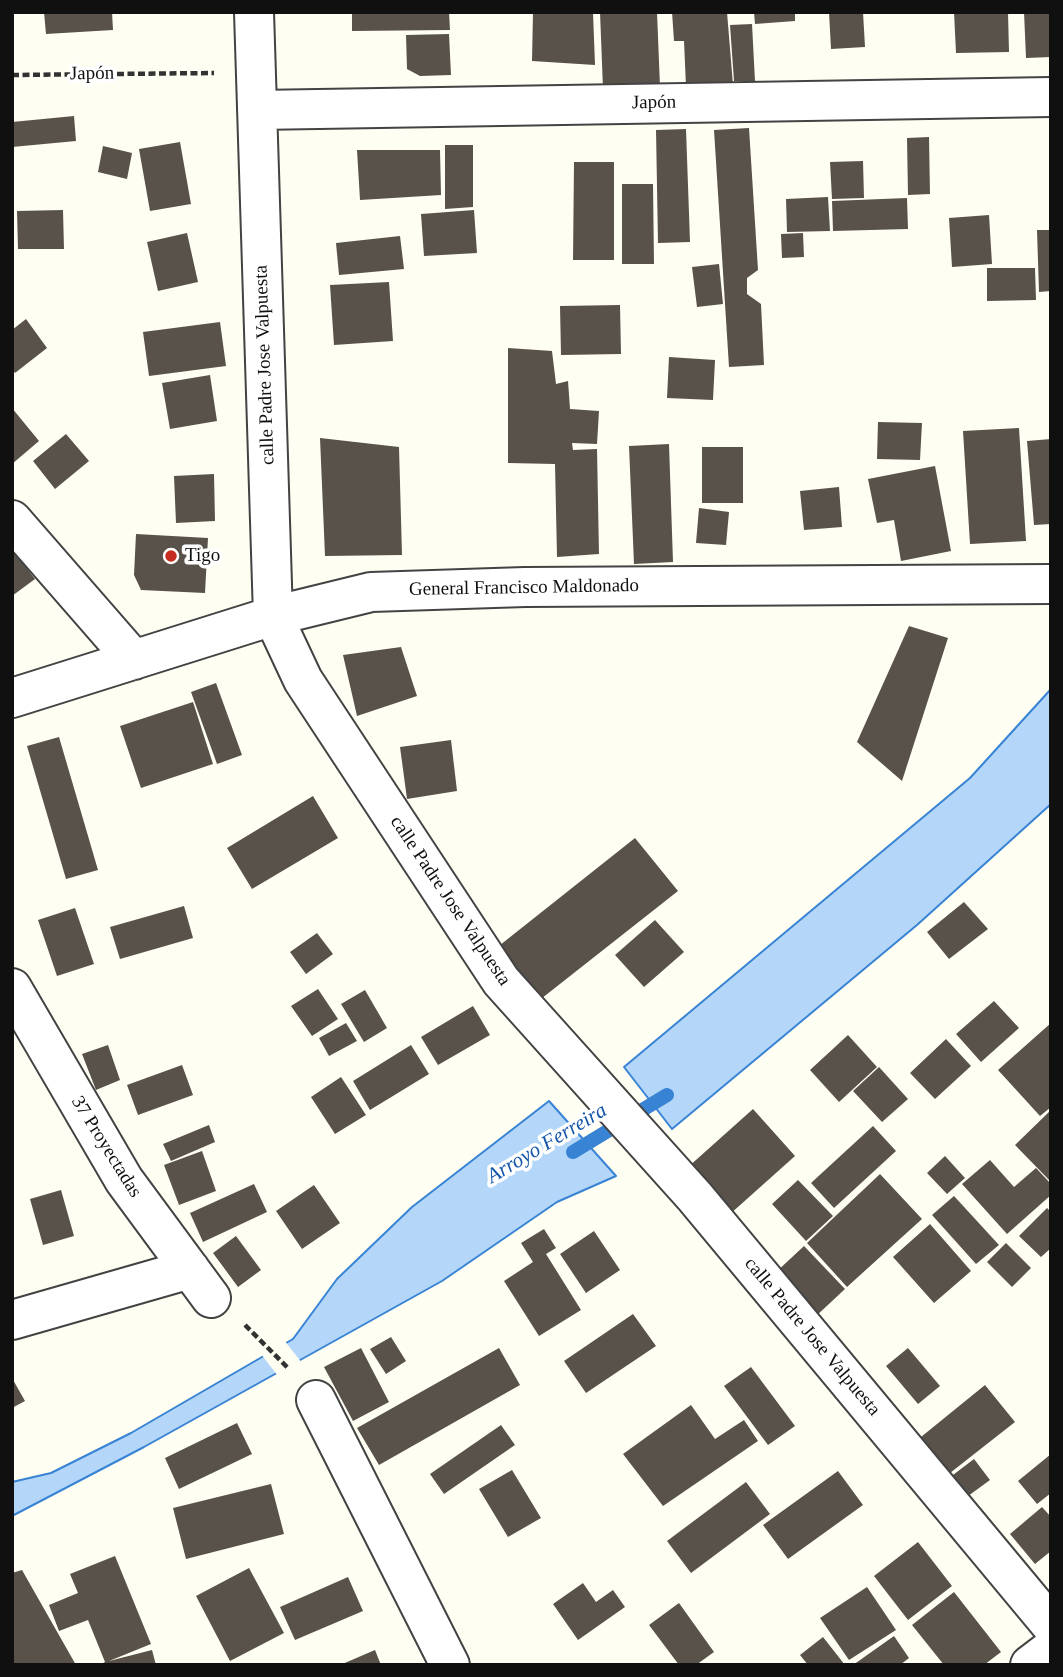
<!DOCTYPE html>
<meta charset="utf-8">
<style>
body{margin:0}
#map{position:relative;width:1063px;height:1677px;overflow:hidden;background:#fffef2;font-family:Georgia,serif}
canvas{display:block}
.frame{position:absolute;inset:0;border:14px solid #101010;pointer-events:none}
</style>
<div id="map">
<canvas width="1063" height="1677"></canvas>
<div class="frame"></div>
</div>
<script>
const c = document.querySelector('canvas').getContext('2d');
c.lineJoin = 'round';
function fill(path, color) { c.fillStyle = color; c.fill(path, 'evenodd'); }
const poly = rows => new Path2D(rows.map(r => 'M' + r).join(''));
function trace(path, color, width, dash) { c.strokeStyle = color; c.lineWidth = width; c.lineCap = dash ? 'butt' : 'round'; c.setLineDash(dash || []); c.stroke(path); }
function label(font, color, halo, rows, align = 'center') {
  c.font = font + ' Georgia,serif'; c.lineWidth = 7; c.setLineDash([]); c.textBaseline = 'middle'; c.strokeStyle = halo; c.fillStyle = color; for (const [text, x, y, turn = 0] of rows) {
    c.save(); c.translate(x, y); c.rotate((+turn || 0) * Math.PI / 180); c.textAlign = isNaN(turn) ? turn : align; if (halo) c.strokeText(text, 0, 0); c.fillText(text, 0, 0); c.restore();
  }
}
const water = poly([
 [1051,689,1051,804,917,925,672,1129,624,1067,970,778,1051,689],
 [549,1101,616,1176,557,1202,442,1281,144,1447,12,1516,12,1482,51,1473,131,1433,293,1339,337,1279,412,1207,549,1101]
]);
fill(water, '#b4d7f9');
trace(water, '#3883d4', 2);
fill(poly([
 [284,1340,302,1363,278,1376,261,1354]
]), '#fffef2');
trace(poly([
 [573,1152,667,1095]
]), '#3883d4', 14);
fill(poly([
 [44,12,112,12,113,30,46,34],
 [352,12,449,12,450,30,352,31],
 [533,12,593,12,595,65,532,61],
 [600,12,657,12,660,87,603,89],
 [672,12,727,12,733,85,686,87,684,41,674,41],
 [754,12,795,12,795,21,755,24],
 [829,12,863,12,865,47,831,49],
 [954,12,1008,12,1009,52,956,53],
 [1024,12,1051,12,1051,57,1026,58],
 [752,24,755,81,734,81,730,25],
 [449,34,451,75,420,76,407,69,406,35],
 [74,116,76,141,12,147,12,122],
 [749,128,758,270,747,278,747,294,761,304,764,365,729,367,714,130],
 [686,129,690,242,658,243,656,130],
 [929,137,930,194,908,195,907,138],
 [180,142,191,204,150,211,139,149],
 [445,145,473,145,473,207,445,209],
 [103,146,132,153,127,179,98,172],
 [357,150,440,150,441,195,360,200],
 [863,161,864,198,832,199,830,162],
 [574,162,614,162,614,260,573,260],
 [622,184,653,184,654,264,622,264],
 [828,197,830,231,787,232,786,199],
 [907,198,908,229,833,231,832,201],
 [63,210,64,249,18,249,17,211],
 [474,210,477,253,424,256,421,214],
 [989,215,992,264,952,267,949,218],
 [1037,230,1051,230,1051,291,1039,292],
 [187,233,198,282,158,291,147,242],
 [803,233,804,257,782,258,781,234],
 [400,236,404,269,339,275,336,243],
 [719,264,723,304,697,307,692,267],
 [987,268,1035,268,1036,300,987,301],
 [389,282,393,341,334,345,330,285],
 [620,305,621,354,561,355,560,306],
 [26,319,47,348,15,373,12,369,12,330],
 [220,322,226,366,149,376,143,332],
 [508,348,552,351,556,384,568,381,570,409,599,411,597,444,572,443,573,450,597,449,599,554,557,557,555,464,508,463],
 [669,357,715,360,713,400,667,398],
 [210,375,217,421,170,429,162,383],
 [12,408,39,441,12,464],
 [878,422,922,423,920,460,877,459],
 [1019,428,1026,541,970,544,963,431],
 [66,434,89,461,55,489,33,461],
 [320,438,399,447,402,555,325,556],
 [1051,439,1051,524,1034,525,1027,441],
 [669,444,673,562,634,564,629,446],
 [702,447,743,447,743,503,702,503],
 [935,466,951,551,901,561,894,520,877,523,868,479],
 [214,474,215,521,176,523,174,476],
 [839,487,842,527,804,530,800,491],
 [699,508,729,512,726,545,696,543],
 [136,534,208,538,205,593,141,590,134,575],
 [12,549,35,579,12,596],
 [909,626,948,638,902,781,857,742],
 [401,647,417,696,357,716,343,655],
 [216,683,242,755,217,764,191,692],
 [193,702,213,764,141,788,120,726],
 [59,737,98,870,66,879,27,746],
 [451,740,457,791,407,799,400,747],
 [313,796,338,838,252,889,227,848],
 [635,838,678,891,532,1006,490,953],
 [964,902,988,929,949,959,927,932],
 [184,906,193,938,120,959,110,927],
 [75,908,94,964,57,976,38,920],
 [655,920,684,952,644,987,615,955],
 [317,933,333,954,306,974,290,952],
 [318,989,338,1019,312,1036,291,1006],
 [365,990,387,1028,364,1042,341,1004],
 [994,1001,1019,1028,981,1062,956,1034],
 [473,1006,490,1035,438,1065,421,1037],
 [346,1023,357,1041,329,1056,319,1038],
 [1051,1023,1051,1107,1040,1116,998,1070],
 [848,1035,877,1067,839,1102,810,1070],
 [946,1039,971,1066,935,1099,910,1073],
 [108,1045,120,1080,96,1090,82,1054],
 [411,1045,429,1074,370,1110,353,1081],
 [182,1065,193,1095,138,1115,127,1085],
 [879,1067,908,1099,882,1122,853,1091],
 [341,1077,366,1115,335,1134,311,1097],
 [753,1109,795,1156,729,1215,687,1168],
 [1051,1110,1051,1182,1015,1145],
 [209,1125,215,1142,171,1161,163,1144],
 [873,1126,896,1151,834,1208,811,1183],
 [202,1151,216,1191,179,1205,164,1165],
 [945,1156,965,1178,947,1194,927,1173],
 [990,1160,1014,1187,1036,1168,1051,1184,1051,1195,1007,1234,962,1184],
 [880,1174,922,1219,847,1287,807,1243],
 [798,1180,833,1216,806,1241,772,1204],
 [254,1184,267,1212,203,1242,190,1213],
 [314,1185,340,1223,302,1249,276,1211],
 [61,1190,74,1236,43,1245,30,1199],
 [954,1196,999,1245,976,1264,932,1215],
 [1047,1208,1051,1212,1051,1248,1041,1257,1019,1236],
 [930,1224,971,1271,934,1303,893,1257],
 [544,1229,556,1248,546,1254,581,1310,539,1336,504,1281,533,1262,521,1243],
 [594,1231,620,1270,586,1293,560,1254],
 [236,1236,261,1270,238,1287,213,1253],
 [1006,1243,1031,1268,1012,1287,987,1262],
 [804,1246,845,1289,815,1317,774,1274],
 [633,1314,656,1346,586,1393,564,1361],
 [391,1337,406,1361,386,1374,370,1349],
 [361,1348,389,1402,353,1421,324,1367],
 [499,1348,520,1385,379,1465,357,1428],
 [908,1348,940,1386,918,1404,886,1366],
 [751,1367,795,1426,768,1445,724,1386],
 [12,1378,25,1401,12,1408],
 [985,1385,1015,1422,950,1473,921,1437],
 [691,1405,715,1439,744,1420,758,1441,663,1506,623,1454],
 [237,1423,252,1454,179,1489,165,1458],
 [501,1425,515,1445,444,1494,430,1474],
 [1051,1454,1051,1493,1037,1504,1018,1481],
 [974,1459,990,1480,964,1499,949,1478],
 [512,1470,541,1518,508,1537,479,1489],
 [838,1471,863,1505,788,1559,763,1525],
 [746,1482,770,1514,691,1573,667,1541],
 [271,1484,284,1534,186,1559,173,1508],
 [1042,1507,1051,1517,1051,1551,1035,1564,1010,1534],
 [918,1542,952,1586,908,1620,874,1576],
 [115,1556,151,1644,109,1661,152,1650,156,1665,100,1665,105,1662,88,1620,59,1631,49,1605,78,1593,70,1574],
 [249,1568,284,1633,230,1661,196,1596],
 [22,1570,76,1665,12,1665,12,1573],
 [348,1577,363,1611,295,1640,280,1607],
 [583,1583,596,1602,613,1590,625,1607,578,1640,553,1604],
 [867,1587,896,1630,849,1660,820,1618],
 [954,1592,1001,1652,984,1665,944,1665,912,1625],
 [679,1603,714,1652,696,1665,679,1665,649,1625],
 [894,1636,909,1658,900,1665,853,1665],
 [823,1637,845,1665,808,1665,800,1655],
 [375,1650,381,1665,340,1665]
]), '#59524b');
const minor = poly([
 [254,12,273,616,303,680,501,981,695,1197,1051,1625],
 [257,110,1051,97],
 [12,520,134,660],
 [12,698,273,616,371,592,525,587,1051,584],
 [12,988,124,1180,211,1298],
 [12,1320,190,1269],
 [316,1400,450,1665],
 [1030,1665,1051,1649]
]);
trace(minor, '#434343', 42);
trace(poly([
 [12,75,214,73],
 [245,1325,288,1368]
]), '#323232', 4.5, [7, 3.5]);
trace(minor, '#fff', 38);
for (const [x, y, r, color] of [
 [171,556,7,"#c72c20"]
]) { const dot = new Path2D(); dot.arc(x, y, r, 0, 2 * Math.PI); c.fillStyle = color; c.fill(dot); trace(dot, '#fff', 2.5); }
label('19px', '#101010', '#fff', [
 ["Japón",92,74,-1],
 ["Japón",654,103,-1],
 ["calle Padre Jose Valpuesta",265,365,-92],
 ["General Francisco Maldonado",524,588,-1],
 ["calle Padre Jose Valpuesta",450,901,56],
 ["37 Proyectadas",106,1147,58],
 ["calle Padre Jose Valpuesta",812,1337,50]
]);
label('19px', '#101010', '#fff', [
 ["Tigo",185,556]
], 'left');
label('italic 21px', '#1255a9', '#fff', [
 ["Arroyo Ferreira",547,1144,-31]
]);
</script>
